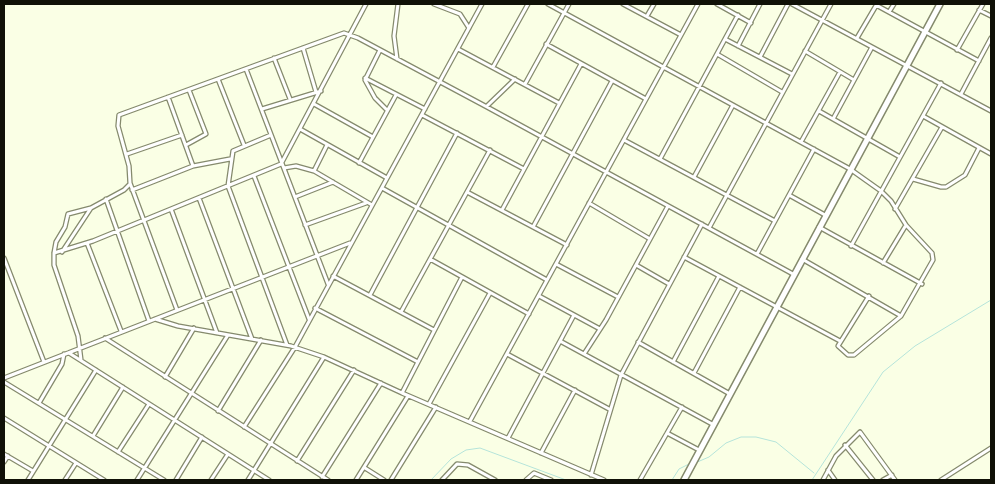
<!DOCTYPE html>
<style>
body{margin:0}
#map{position:relative;width:995px;height:484px;overflow:hidden;background:#faffe5;font-family:Helvetica,sans-serif}
canvas{display:block}
.frame{position:absolute;inset:0;border:5px solid #101107;pointer-events:none}
</style>
<div id="map">
<canvas width="995" height="484"></canvas>
<div class="frame"></div>
</div>
<script>
const c = document.querySelector('canvas').getContext('2d');
c.lineJoin = 'round';
const poly = rows => new Path2D(rows.map(r => 'M' + r).join(''));
function trace(path, color, width, dash) { c.strokeStyle = color; c.lineWidth = width; c.lineCap = dash ? 'butt' : 'round'; c.setLineDash(dash || []); c.stroke(path); }
trace(poly([
 [695,463,709,457,726,443,741,437,756,437,776,442,814,473],
 [431,480,451,459,466,450,480,448,566,480],
 [672,480,679,469,691,463],
 [812,480,883,372,915,346,991,300]
]), '#b5e4da', 1);
const street = poly([
 [434,4,460,14,469,28],
 [548,4,850,169,881,191,891,201,906,225,932,253,933,260,901,316,854,355,848,355,838,346,869,296],
 [623,4,681,35],
 [717,4,751,23],
 [792,4,991,111],
 [876,5,979,61],
 [979,10,991,16],
 [889,12,894,4],
 [647,16,654,4],
 [857,38,877,4],
 [725,39,792,74],
 [546,44,646,99],
 [738,46,760,4],
 [303,48,316,92],
 [458,49,559,103],
 [380,50,365,80,375,98,387,110],
 [957,50,983,4],
 [805,51,854,80],
 [717,54,782,92],
 [760,57,788,4],
 [274,58,290,99],
 [397,59,394,36,398,4],
 [493,67,528,4],
 [246,69,328,284],
 [365,78,425,109],
 [218,79,244,145],
 [525,84,569,4],
 [961,94,991,38],
 [168,97,193,166],
 [314,104,373,137],
 [487,106,515,79],
 [262,109,321,91],
 [819,111,900,157],
 [422,115,524,169],
 [923,116,991,154],
 [833,119,872,47],
 [300,129,387,178],
 [271,135,233,151,228,186,287,345],
 [624,140,775,221],
 [801,142,840,72],
 [186,145,206,134,189,90],
 [127,154,182,135],
 [660,159,738,15],
 [359,163,396,95],
 [284,168,296,166,314,171,372,205],
 [314,171,327,145],
 [254,176,309,319],
 [694,177,733,105],
 [913,179,941,187,946,187,965,175,979,148],
 [382,188,547,280],
 [132,190,193,166,230,159],
 [467,192,567,245],
 [789,195,825,215],
 [295,197,333,182],
 [199,198,252,339],
 [106,199,149,321],
 [589,203,650,239],
 [171,209,217,333],
 [895,209,942,127],
 [502,210,581,64],
 [305,225,366,203],
 [533,227,612,81],
 [819,227,922,284],
 [709,228,831,4],
 [87,243,121,331],
 [851,246,941,83],
 [62,252,91,208,124,190,130,184],
 [54,253,93,241,281,164,366,4],
 [757,254,814,149],
 [684,257,840,341],
 [4,258,44,362],
 [430,259,529,314],
 [802,259,901,316],
 [883,263,906,225],
 [556,264,618,297],
 [636,265,669,284],
 [333,276,434,330],
 [370,295,457,133],
 [539,296,600,329],
 [315,308,418,362],
 [177,310,130,183,129,166,118,126,119,115,344,33,358,38,487,107,793,274],
 [401,312,490,150],
 [155,319,178,326,291,346,324,357,402,393,604,480],
 [105,338,328,480],
 [560,341,714,425],
 [638,342,730,394],
 [69,353,269,480],
 [507,354,609,409],
 [584,354,606,320,668,206],
 [81,360,78,336,54,265,54,253,56,242,65,227,68,214,91,208],
 [673,362,719,276],
 [694,373,740,287],
 [165,377,194,328],
 [4,378,350,243],
 [4,382,164,480],
 [402,393,462,277],
 [39,403,62,364,64,354],
 [429,404,490,293],
 [218,411,261,340],
 [4,418,104,480],
 [470,421,698,4],
 [244,427,295,347,482,4],
 [667,433,699,450],
 [93,436,123,387],
 [508,438,574,315],
 [845,445,873,480],
 [118,452,149,404],
 [541,453,575,390],
 [4,454,33,471],
 [297,461,354,370],
 [4,462,8,456],
 [365,468,384,480],
 [828,470,835,480],
 [591,475,621,375,702,224],
 [322,477,381,383],
 [28,480,96,370],
 [65,480,76,463],
 [137,480,228,335],
 [176,480,202,437],
 [211,480,228,454],
 [248,480,324,357],
 [356,480,408,396],
 [391,480,436,407],
 [442,480,457,464,468,465,495,480],
 [526,480,534,473,551,480],
 [640,480,682,407],
 [823,480,836,456,860,432,895,480],
 [883,480,892,475],
 [941,480,991,448]
]);
const secondary = poly([
 [684,480,940,4]
]);
trace(street, '#858a6d', 5.5);
trace(secondary, '#858a6d', 8);
trace(street, '#fff', 3);
trace(secondary, '#fff', 5);
</script>
